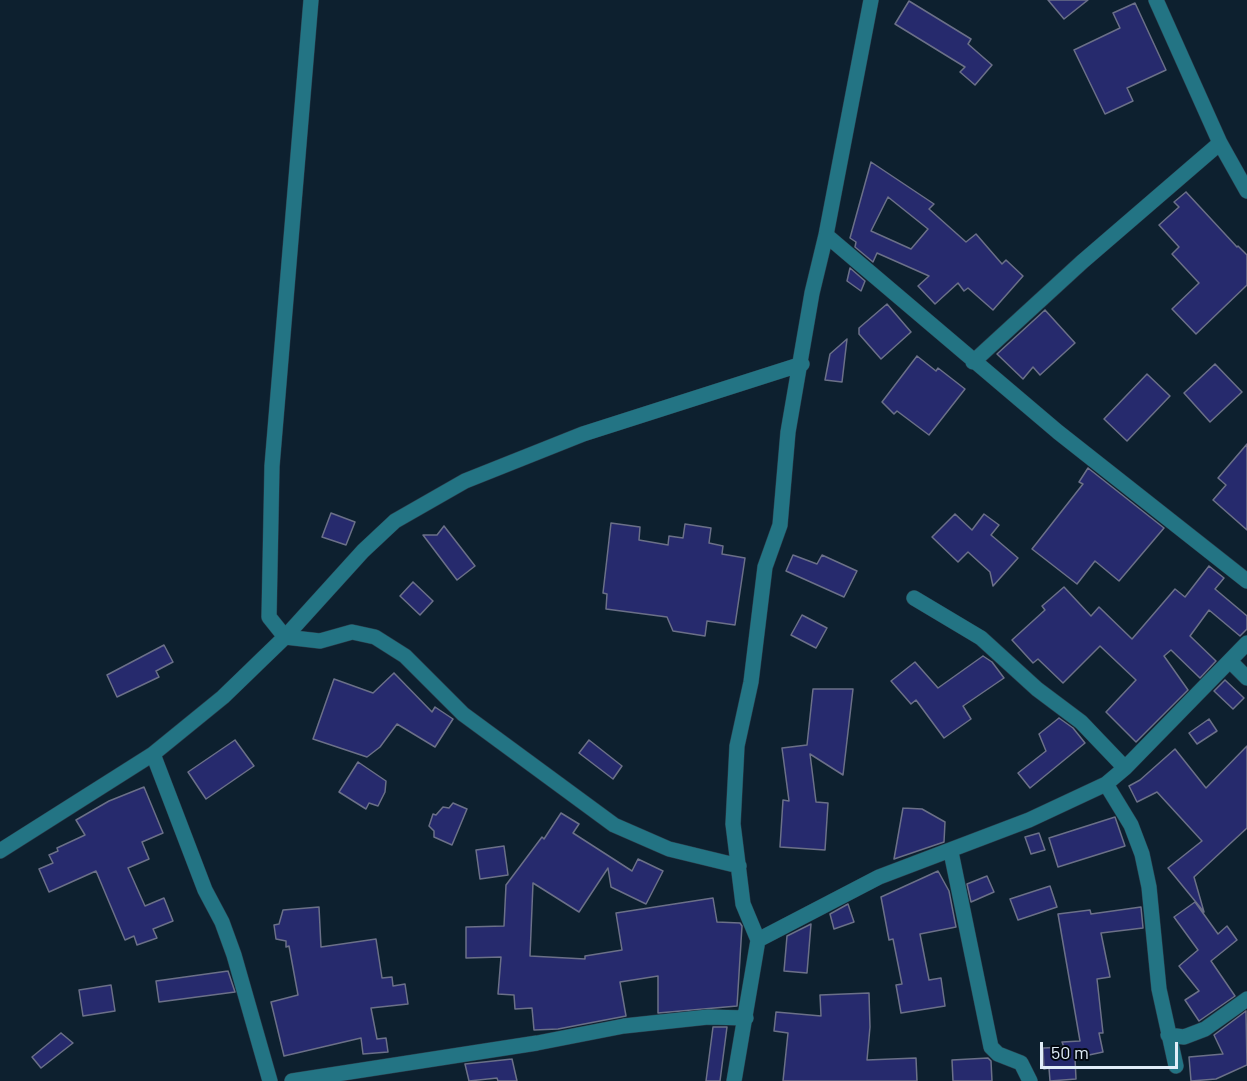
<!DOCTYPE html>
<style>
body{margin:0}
#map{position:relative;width:1247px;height:1081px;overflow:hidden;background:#0d202f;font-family:Barlow,sans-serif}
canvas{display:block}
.scale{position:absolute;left:1040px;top:1042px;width:138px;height:27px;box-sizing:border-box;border:3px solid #e1edf8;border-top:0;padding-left:8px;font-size:18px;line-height:21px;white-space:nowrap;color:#e1edf8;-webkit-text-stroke:4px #030910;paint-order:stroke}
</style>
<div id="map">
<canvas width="1247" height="1081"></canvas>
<div class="scale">50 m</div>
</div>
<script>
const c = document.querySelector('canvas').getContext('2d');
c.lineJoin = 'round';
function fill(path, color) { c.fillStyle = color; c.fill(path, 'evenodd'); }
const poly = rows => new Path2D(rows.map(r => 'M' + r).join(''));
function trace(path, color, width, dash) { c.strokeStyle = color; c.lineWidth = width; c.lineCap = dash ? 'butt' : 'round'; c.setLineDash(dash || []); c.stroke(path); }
const building = poly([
 [1048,0,1088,0,1064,19,1048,0],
 [909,1,971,39,968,44,992,65,975,85,960,72,965,67,895,24,909,1],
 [1135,3,1166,70,1127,88,1133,101,1105,114,1074,50,1120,28,1113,13,1135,3],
 [871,162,934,204,929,209,966,242,976,234,1002,264,1006,260,1023,276,993,310,968,288,964,291,958,283,935,304,918,286,929,276,877,253,873,262,855,247,856,242,850,238,871,162],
 [888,197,928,229,911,249,871,231,888,197],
 [1186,192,1237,247,1238,246,1247,255,1247,285,1196,334,1172,309,1199,283,1172,254,1179,247,1159,225,1179,207,1174,202,1186,192],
 [850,268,865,281,861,291,847,281,850,268],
 [887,304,911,332,881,359,859,334,859,328,887,304],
 [1045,310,1075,343,1040,375,1033,367,1023,379,997,354,1045,310],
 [847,339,842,382,825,380,830,354,847,339],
 [917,356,936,371,938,368,965,389,929,435,897,411,894,414,882,402,917,356],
 [1215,364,1242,392,1210,422,1184,393,1215,364],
 [1147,374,1170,396,1127,441,1104,419,1147,374],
 [1247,444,1247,530,1213,500,1226,485,1218,478,1247,444],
 [1088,468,1164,528,1119,581,1095,561,1077,584,1032,549,1083,484,1079,482,1088,468],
 [331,513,355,522,346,545,322,537,331,513],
 [955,514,972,530,984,514,999,525,991,535,1018,558,993,586,990,572,968,552,958,562,932,537,955,514],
 [611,523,640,527,639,540,668,545,669,536,683,538,685,524,711,528,709,543,723,546,722,554,745,558,735,625,707,621,705,636,673,631,667,617,606,609,607,594,603,593,611,523],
 [444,526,475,566,457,580,423,535,437,535,444,526],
 [793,555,817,564,822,555,857,571,844,597,786,571,793,555],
 [1209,566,1224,578,1215,589,1247,616,1247,629,1240,636,1209,610,1190,636,1216,661,1200,678,1171,650,1164,656,1188,690,1136,742,1106,712,1136,680,1100,646,1063,683,1038,659,1033,663,1012,640,1045,610,1042,606,1064,587,1091,616,1099,607,1132,639,1175,589,1185,597,1209,566],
 [413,582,433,601,420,615,400,596,413,582],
 [802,615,827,628,816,648,791,635,802,615],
 [164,645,173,662,156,671,159,677,117,697,107,675,164,645],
 [983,656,992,662,1004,678,963,706,971,719,944,738,916,700,911,704,891,681,915,662,938,688,983,656],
 [394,673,432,712,435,707,453,719,435,747,397,724,380,747,367,757,313,739,334,679,373,693,394,673],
 [1225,680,1244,698,1233,709,1214,691,1225,680],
 [813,689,853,689,843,775,810,754,816,802,828,803,825,850,780,847,783,800,789,801,782,748,807,745,813,689],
 [1059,718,1073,728,1085,743,1030,788,1018,773,1046,751,1039,734,1059,718],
 [1209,719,1217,731,1197,744,1189,733,1209,719],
 [235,740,254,766,206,799,188,772,235,740],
 [589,740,622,766,613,779,579,753,589,740],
 [1247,746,1247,828,1194,877,1204,912,1168,868,1202,841,1157,792,1137,802,1129,786,1140,780,1175,749,1206,788,1247,746],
 [358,762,386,781,385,792,378,806,369,803,366,809,339,792,358,762],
 [144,787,163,833,142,842,149,859,128,868,145,906,164,898,173,921,153,929,157,938,137,945,134,936,125,940,96,871,49,892,39,869,53,863,49,855,58,851,57,848,85,835,76,820,109,801,144,787],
 [453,803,467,809,452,845,434,837,434,831,429,826,433,814,436,815,443,807,449,808,453,803],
 [903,808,922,809,945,822,944,842,894,859,903,808],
 [561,813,579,824,573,833,632,871,638,859,663,871,646,904,611,887,608,868,579,912,533,883,530,956,585,959,585,956,622,950,616,913,713,898,717,922,740,923,742,926,737,1006,658,1013,658,976,620,982,626,1016,558,1029,534,1030,532,1008,515,1009,514,995,498,994,501,957,466,958,466,927,504,926,506,885,542,837,544,839,561,813],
 [1115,817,1125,846,1058,867,1049,838,1115,817],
 [1039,833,1045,850,1031,854,1025,837,1039,833],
 [504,846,508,875,480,879,476,850,504,846],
 [938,871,949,891,956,927,920,934,929,980,941,978,945,1006,901,1013,896,985,902,984,893,939,889,940,881,897,938,871],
 [987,876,994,892,971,902,967,884,987,876],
 [1050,886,1057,907,1018,920,1010,899,1050,886],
 [1195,902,1218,934,1227,926,1237,940,1211,961,1235,996,1199,1021,1185,1000,1199,991,1179,966,1198,950,1174,917,1195,902],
 [848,904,854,922,834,929,830,914,848,904],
 [319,907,321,947,376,939,382,978,392,977,393,986,405,984,408,1004,371,1008,377,1039,386,1038,388,1052,363,1054,361,1038,284,1056,271,1002,298,995,289,946,286,947,286,941,276,939,274,925,279,924,283,910,319,907],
 [1141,907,1143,928,1101,933,1110,977,1097,979,1103,1033,1099,1033,1103,1052,1075,1058,1076,1079,1050,1081,1049,1068,1044,1069,1043,1048,1064,1047,1062,1042,1080,1041,1058,914,1090,910,1091,914,1141,907],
 [811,924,807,973,784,971,787,936,811,924],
 [228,971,235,992,159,1002,156,981,228,971],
 [111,985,115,1011,83,1016,79,990,111,985],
 [869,993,870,1027,867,1060,916,1058,917,1081,783,1081,788,1033,774,1031,776,1012,821,1016,820,995,869,993],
 [1246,1011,1247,1065,1216,1079,1191,1081,1189,1057,1223,1054,1214,1035,1246,1011],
 [713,1027,727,1027,720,1081,706,1081,713,1027],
 [61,1033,73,1043,41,1068,32,1057,61,1033],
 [988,1058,991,1061,992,1081,953,1081,952,1060,988,1058],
 [512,1059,517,1081,498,1081,497,1078,469,1081,465,1064,512,1059]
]);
fill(building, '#262a6d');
trace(building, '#6b7088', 1.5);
const minor = poly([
 [311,0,272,466,269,617,285,637,320,641,352,632,375,637,405,656,463,714,614,825,669,849,739,866],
 [1156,0,1220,143,1247,191],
 [826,235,1058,432,1247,581],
 [973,362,1082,262,1220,143],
 [914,598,981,638,1037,689,1081,722,1125,768],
 [1230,661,1247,678],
 [153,754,205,890,222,922,234,955,270,1081],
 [1106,784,1131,825,1142,854,1149,887,1159,989,1176,1066],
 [0,851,153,754,223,697,285,637,363,551,395,521,465,481,583,434,802,364],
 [951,852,991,1047,998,1054,1021,1063,1030,1081],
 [758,940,879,877,1029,820,1106,784,1125,768,1247,643],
 [1168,1035,1184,1037,1205,1029,1247,999],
 [292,1081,537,1043,624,1026,708,1017,746,1018],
 [734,1081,758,940,743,904,733,824,737,746,751,682,765,567,780,525,788,432,812,293,826,235,871,0]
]);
trace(minor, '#2b3d4b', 16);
trace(minor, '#237484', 15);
</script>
